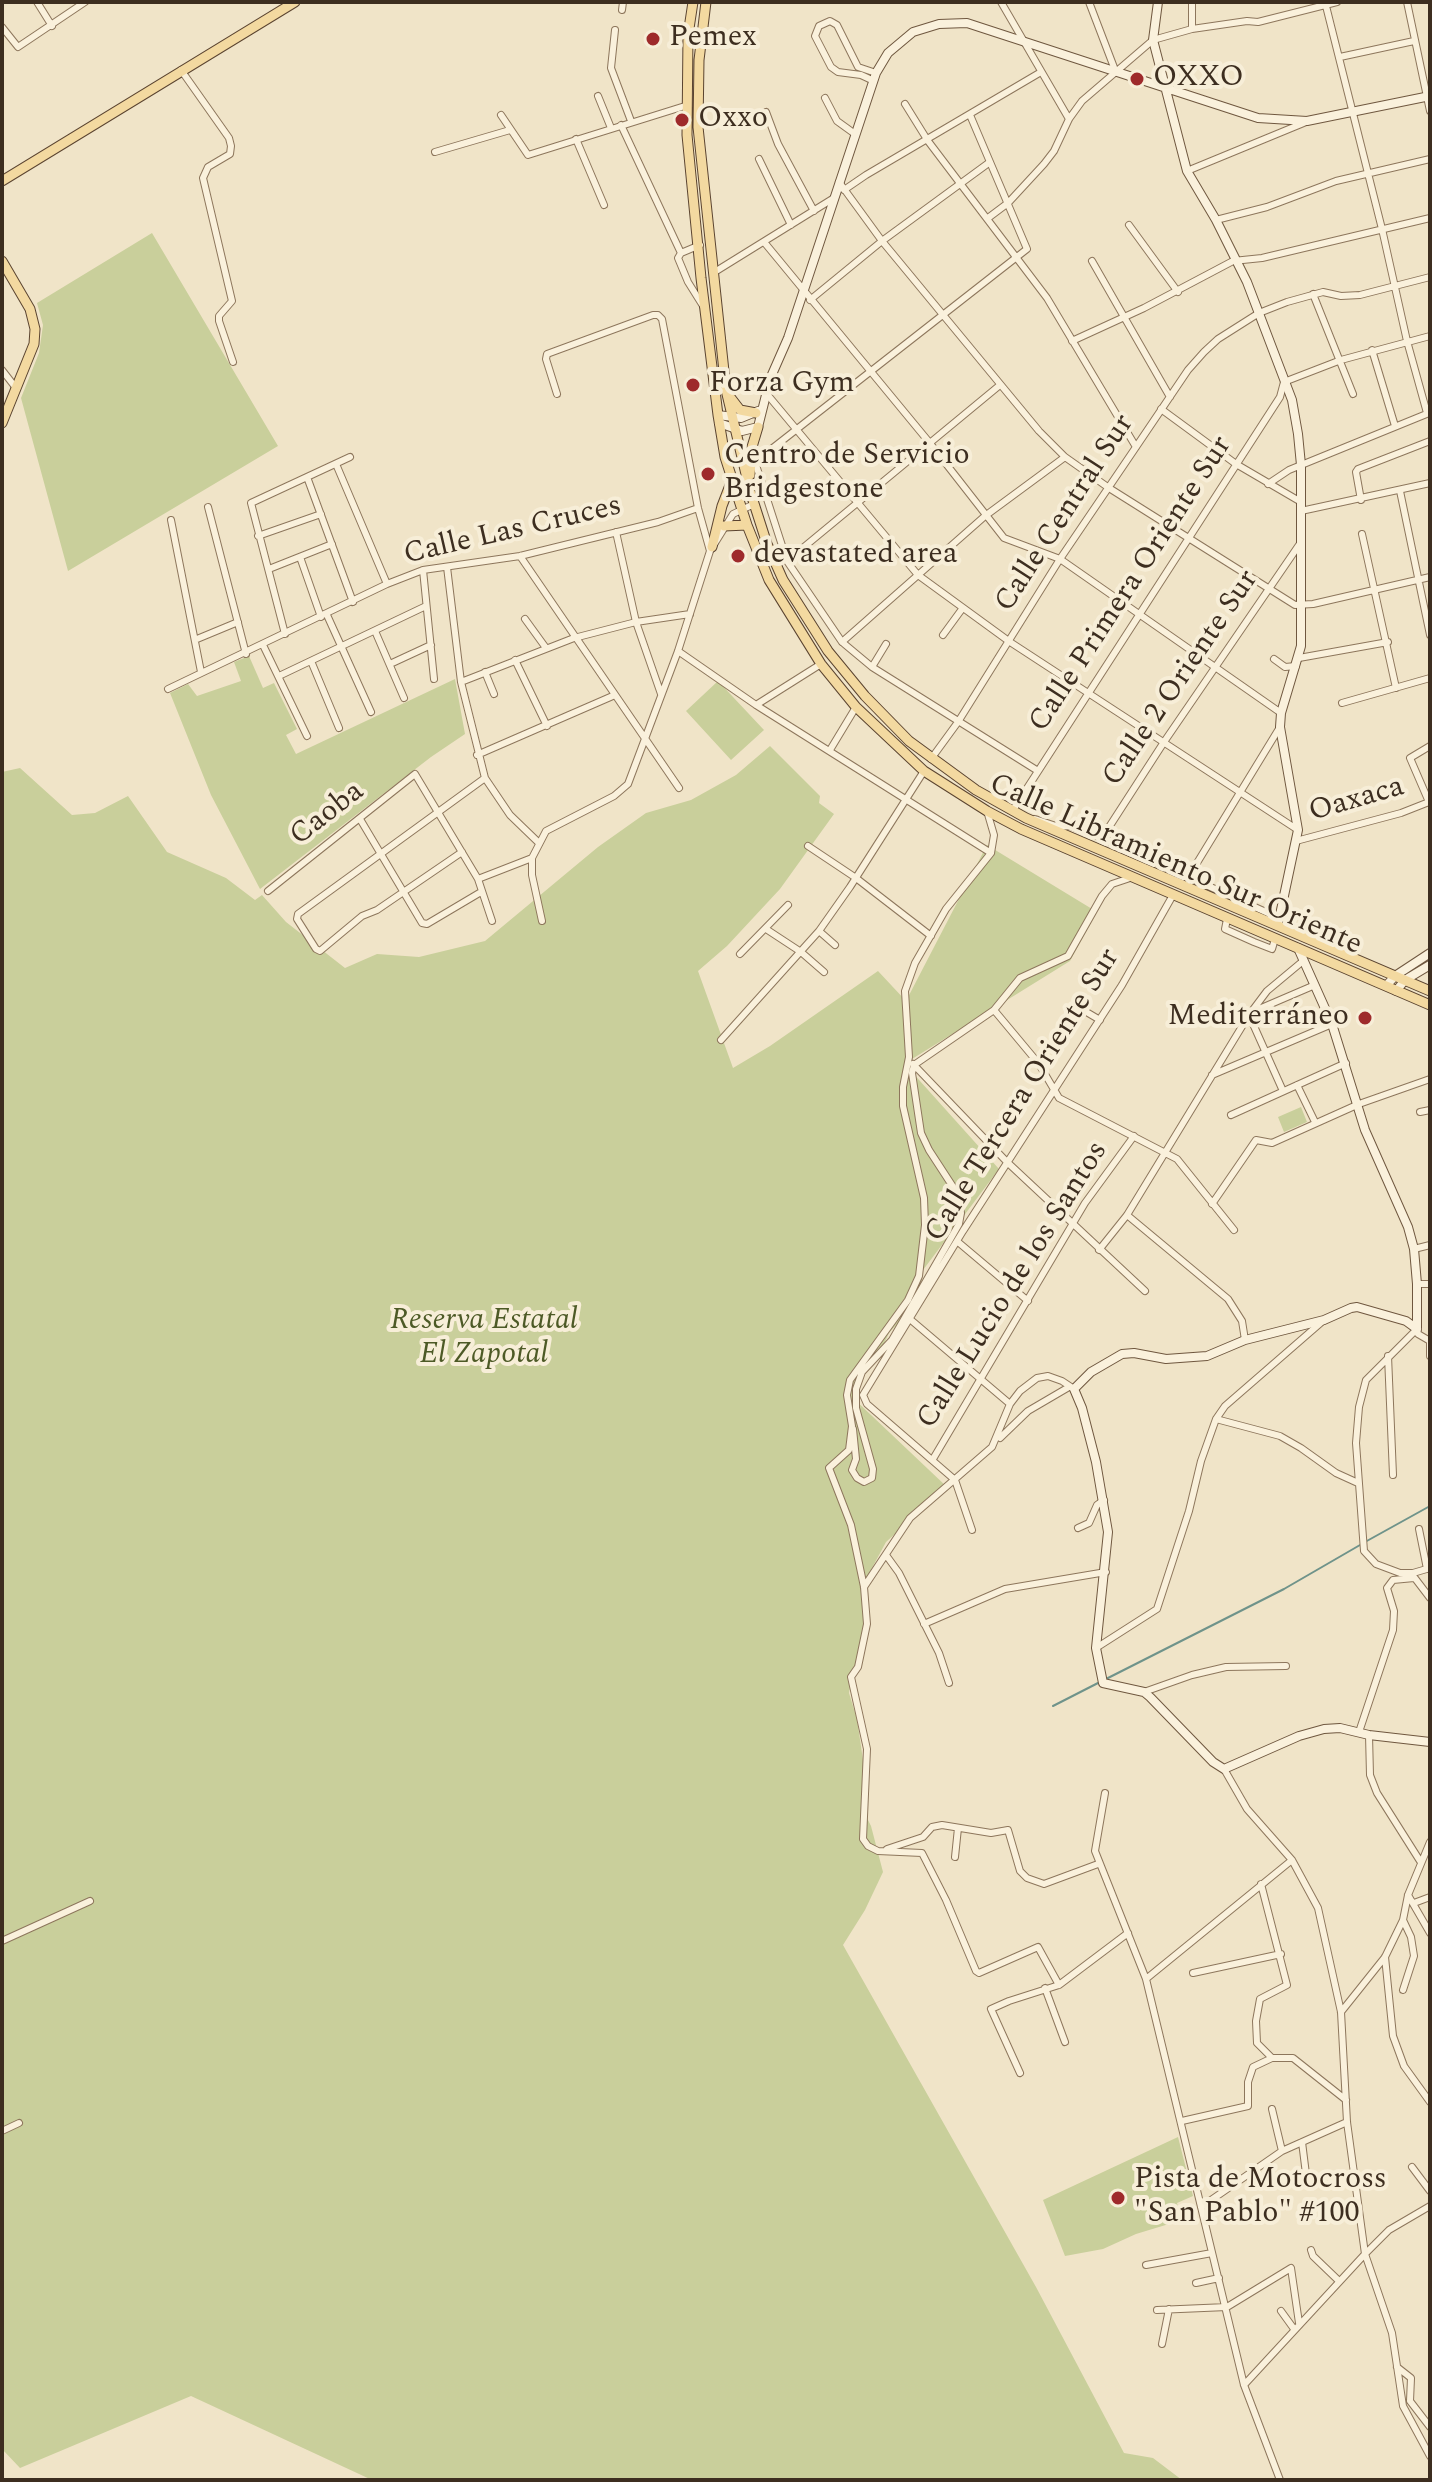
<!DOCTYPE html>
<meta charset="utf-8">
<style>
body{margin:0}
#map{position:relative;width:1432px;height:2482px;overflow:hidden;background:#f0e4c8;font-family:Spectral,serif}
canvas{display:block}
.frame{position:absolute;inset:0;border:4px solid #3d2e20;pointer-events:none}
</style>
<div id="map">
<canvas width="1432" height="2482"></canvas>
<div class="frame"></div>
</div>
<script>
const c = document.querySelector('canvas').getContext('2d');
c.lineJoin = 'round';
function fill(path, color) { c.fillStyle = color; c.fill(path, 'evenodd'); }
const poly = rows => new Path2D(rows.map(r => 'M' + r).join(''));
function trace(path, color, width, dash) { c.strokeStyle = color; c.lineWidth = width; c.lineCap = dash ? 'butt' : 'round'; c.setLineDash(dash || []); c.stroke(path); }
function label(font, color, halo, rows, align = 'center') {
  c.font = font + ' Spectral,serif'; c.lineWidth = 8; c.setLineDash([]); c.textBaseline = 'middle'; c.strokeStyle = halo; c.fillStyle = color; for (const [text, x, y, turn = 0] of rows) {
    c.save(); c.translate(x, y); c.rotate((+turn || 0) * Math.PI / 180); c.textAlign = isNaN(turn) ? turn : align; if (halo) c.strokeText(text, 0, 0); c.fillText(text, 0, 0); c.restore();
  }
}
fill(poly([
 [152,233,278,446,68,571,21,398,39,353,43,325,37,303],
 [249,656,263,688,274,683,297,729,286,735,296,754,455,679,465,734,431,757,260,889,211,795,170,693,188,684,197,696,241,681,234,662],
 [718,681,764,730,731,760,686,711],
 [770,746,820,796,819,803,834,814,780,889,727,946,698,971,733,1068,770,1046,878,971,906,1001,987,845,1097,912,1070,961,912,1059,911,1071,999,1169,923,1270,922,1280,898,1323,889,1333,882,1348,865,1364,852,1397,947,1487,886,1542,865,1581,865,1643,852,1674,849,1693,857,1719,864,1767,864,1812,871,1826,883,1872,865,1910,843,1945,1036,2287,1124,2453,1153,2458,1182,2480,372,2480,191,2396,20,2468,2,2449,2,772,20,768,72,815,95,813,128,796,167,852,226,878,255,900,262,895,286,922,345,968,377,954,419,957,485,941,598,847,646,813,691,800,736,775],
 [1301,1107,1307,1122,1284,1132,1278,1117],
 [1178,2137,1193,2196,1177,2203,1182,2220,1136,2234,1103,2249,1065,2256,1043,2200]
]), '#c9cf9b');
trace(poly([
 [1365,1542,1430,1506],
 [1104,1680,1284,1589,1360,1545],
 [1053,1706,1098,1683]
]), '#6f938a', 2);
const street = poly([
 [37,2,52,26],
 [1001,2,1069,119],
 [1089,2,1115,70],
 [1325,2,1382,229,1407,341,1427,413],
 [1407,2,1430,111],
 [622,10,623,2],
 [2,27,18,47,85,2],
 [1192,29,1192,2],
 [615,30,611,68,631,121],
 [1340,57,1414,41],
 [181,70,229,138,231,146,230,154,208,167,203,178,232,301,219,316,219,321,233,362],
 [874,81,861,75,838,72,831,67,815,36,819,26,830,21,837,25,858,67,876,73],
 [598,96,611,128],
 [825,98,837,121,855,134],
 [905,104,928,141,1047,298,1136,447],
 [766,112,778,144,814,211],
 [501,115,528,155,685,106],
 [621,125,681,253],
 [576,139,604,205],
 [435,152,510,130],
 [759,159,791,225],
 [1187,171,1306,122],
 [839,182,882,241,1039,431,1065,457,1109,488,1295,605,1313,604,1430,577],
 [844,190,866,175,1041,72],
 [988,218,1008,203,1044,164,1054,151,1069,119,1082,101,1153,40,1192,29,1247,21,1258,22,1337,2],
 [1216,220,1267,207,1336,181,1430,159],
 [1129,225,1178,292],
 [764,242,929,442,1004,538,1060,559,1281,713],
 [700,245,681,253,678,258,688,282,703,306],
 [1092,261,1170,397],
 [713,273,834,198],
 [1313,294,1353,394],
 [810,300,882,241,990,162],
 [1072,341,1144,308,1233,261,1262,258,1430,218],
 [1372,350,1395,426],
 [2,370,16,388],
 [766,393,918,575,1010,642,1298,830],
 [557,394,546,359,547,354,653,315,658,315,662,319,698,508,710,551],
 [1161,409,1236,464,1301,502],
 [755,462,787,561,842,642,872,667,1038,771],
 [336,464,387,584],
 [751,465,1027,249,970,115],
 [307,477,353,602],
 [1268,484,1289,470,1429,413],
 [1400,491,1430,635],
 [1361,500,1356,472,1358,469,1430,441],
 [208,507,246,654],
 [1301,511,1430,483],
 [171,520,201,672],
 [616,532,636,622,661,694],
 [1362,534,1396,688],
 [258,536,321,514],
 [520,556,679,788],
 [300,557,321,617],
 [787,561,1000,385],
 [447,567,461,682,485,778,510,815,539,843],
 [269,569,332,544],
 [423,570,434,679],
 [327,615,371,712],
 [525,619,546,648],
 [375,631,404,698],
 [285,634,251,503,350,457],
 [943,635,962,609],
 [197,639,238,622],
 [842,642,985,516,1065,457],
 [263,645,307,736],
 [678,651,756,705,991,853],
 [1299,658,1388,642],
 [1274,659,1285,667,1296,666],
 [515,660,547,726],
 [311,661,339,728],
 [390,664,431,645],
 [872,667,886,644],
 [485,672,494,694],
 [279,676,426,606],
 [461,682,574,638,636,622,690,614],
 [168,689,387,584,423,570,520,556,658,522,698,508],
 [1342,703,1430,678],
 [756,705,821,664],
 [830,750,856,707],
 [477,755,615,695],
 [931,759,958,722,1060,559,1136,447,1188,370,1204,352,1218,339,1259,313,1287,302,1323,292,1341,296,1360,295,1430,277],
 [1013,810,1280,397,1284,382,1341,360,1430,336],
 [987,811,994,835,991,853,946,909,915,963,905,991,909,1057,903,1087,903,1106,924,1198,925,1225,919,1276,908,1300,850,1380,847,1395,852,1426,849,1450,829,1468,851,1525,864,1587,867,1624,858,1667,851,1677,867,1749,863,1839,868,1846,878,1851,922,1853,946,1900,976,1971,979,1973,1038,1947,1059,1985],
 [360,819,422,923,427,924,481,892],
 [1035,819,1059,827,1071,826,1102,838,1279,918],
 [1102,838,1164,742,1299,545],
 [1296,841,1401,813,1429,802,1410,758,1430,746],
 [808,846,856,878,931,936],
 [462,852,377,910,362,916,320,951,316,949,297,919,298,914,485,778],
 [1189,876,1280,727],
 [478,879,532,858],
 [268,891,415,774,478,879,492,921],
 [1227,919,1225,929,1254,942,1272,949,1275,939],
 [542,921,532,875,532,858,546,831,614,796,628,784,678,651,710,551,733,514,754,504],
 [766,929,801,952,824,972],
 [819,931,835,945],
 [740,954,788,905],
 [994,1010,1039,1064,1059,1098,1177,1159,1234,1230],
 [1083,1010,1100,1020],
 [1252,1012,1315,985],
 [1249,1015,1283,1091],
 [721,1040,819,931,850,887,924,771],
 [913,1064,1007,1162,1145,1291],
 [1212,1075,1332,1024],
 [1297,1085,1315,1122],
 [1420,1112,1430,1110],
 [1231,1115,1346,1063],
 [1212,1204,1256,1140,1272,1143,1359,1104,1430,1079],
 [1127,1215,1228,1299,1242,1321,1245,1340],
 [958,1242,1028,1301],
 [1414,1249,1430,1245],
 [1099,1250,1127,1215,1249,1015,1267,991,1303,961],
 [1417,1284,1430,1284],
 [911,1320,1010,1404],
 [1430,1341,1418,1334,1417,1329,1366,1380,1359,1407,1356,1443,1364,1551,1376,1564,1400,1573,1413,1573,1430,1568],
 [1430,1341,1430,1356],
 [1388,1356,1393,1475],
 [1216,1419,1280,1436,1301,1448,1336,1473,1358,1483],
 [853,1429,856,1459,852,1470,857,1478,864,1482,872,1478,873,1469,856,1408,856,1389,862,1372,892,1340,959,1224,961,1213,957,1193,929,1150,921,1133,912,1073,914,1065,994,1010,1020,978,1068,956,1102,896,1112,884,1130,878],
 [1000,1438,1028,1411,1069,1387],
 [933,1459,1085,1203,1134,1136],
 [1078,1528,1089,1523,1097,1505,1104,1500],
 [1419,1529,1427,1569],
 [972,1530,955,1480,867,1404,863,1395,963,1231,1122,985,1173,895],
 [886,1555,899,1573,939,1653,949,1683],
 [1414,1577,1430,1598],
 [864,1587,910,1518,992,1447,1010,1404,1020,1391,1037,1378,1048,1376,1062,1381,1074,1389],
 [924,1624,1005,1589,1106,1572],
 [1096,1648,1157,1609,1189,1511,1201,1461,1216,1419,1225,1406,1324,1320],
 [1144,1692,1192,1675,1226,1667,1286,1666],
 [1359,1732,1393,1630,1394,1611,1387,1588,1393,1580,1414,1578],
 [1369,1735,1370,1775,1377,1793,1420,1861],
 [1224,1769,1247,1809,1292,1860,1318,1908,1341,2012,1347,2122,1365,2254,1392,2333,1403,2406,1430,2456],
 [1105,1793,1095,1851,1146,1979,1244,2385,1280,2480],
 [887,1849,923,1837,932,1827,942,1825,991,1833,1008,1830,1020,1871,1027,1878,1044,1884,1098,1864],
 [955,1857,958,1828],
 [1261,1884,1287,1985,1260,1999,1256,2021,1257,2043,1272,2058],
 [1408,1895,1430,1933],
 [1414,1903,1430,1897],
 [1403,1920,1411,1937,1414,1956,1403,1990],
 [2,1941,90,1901],
 [1385,1957,1393,2036,1404,2066,1430,2102],
 [1193,1973,1281,1954],
 [1146,1979,1292,1860],
 [1045,1988,1065,2042],
 [1341,2012,1385,1957,1403,1920,1408,1895,1430,1842],
 [1020,2073,991,2009,1009,2001,1059,1985,1128,1933],
 [1272,2109,1282,2151],
 [1182,2121,1248,2106,1248,2082,1253,2067,1272,2058,1293,2058,1346,2100],
 [2,2131,19,2123],
 [1302,2142,1306,2174],
 [1412,2167,1430,2191],
 [1201,2207,1282,2151,1347,2122],
 [1311,2250,1313,2256,1339,2281],
 [1146,2265,1212,2253],
 [1196,2283,1219,2278],
 [1157,2310,1227,2307,1291,2268,1299,2323],
 [1281,2311,1294,2329],
 [1162,2344,1169,2309],
 [1397,2367,1411,2378,1410,2401,1430,2427],
 [1244,2385,1365,2254,1389,2230,1430,2206]
]);
const secondary = poly([
 [1158,2,1153,40,1187,171,1216,220,1247,282,1292,400,1298,434,1301,465,1301,646,1281,713,1280,727,1298,830,1278,924],
 [718,415,741,418,758,411],
 [719,423,742,431,758,427,770,379,788,338,876,73,888,53,913,32,939,24,967,23,1258,118,1307,121,1430,96],
 [1298,948,1332,1024,1365,1130,1408,1227,1414,1249,1417,1284,1417,1329],
 [1386,986,1395,976,1430,953],
 [1396,991,1405,980,1430,965],
 [1417,1329,1406,1321,1357,1307,1351,1308,1324,1320,1245,1340,1207,1356,1166,1359,1134,1353,1122,1354,1091,1372,1074,1389,1082,1408,1096,1462,1108,1532,1096,1648,1103,1683,1144,1692,1150,1697,1213,1762,1224,1769,1299,1736,1324,1729,1340,1728,1369,1735,1430,1742]
]);
const primary = poly([
 [693,2,688,35,687,135,701,278,718,415,725,457,747,525,769,580,821,664,856,707,924,771,987,811,1021,829,1430,1005],
 [706,2,699,60,698,127,726,390,750,491,767,544,783,580,828,651,865,696,909,741,976,790,1026,818,1430,991],
 [2,181,295,2],
 [2,261,30,309,35,329,34,344,2,423],
 [730,397,740,410,756,413],
 [750,475,752,447,758,427],
 [724,526,747,525],
 [712,547,722,506,732,480]
]);
trace(street, '#8d765c', 8);
trace(secondary, '#6f573f', 10);
trace(primary, '#5b4430', 11);
trace(street, '#faf1dc', 6);
trace(secondary, '#faf1dc', 8);
trace(primary, '#f3d9a0', 9);
for (const [x, y, r, color] of [
 [653,39,8,"#9e2a2b"],
 [1137,79,8,"#9e2a2b"],
 [682,120,8,"#9e2a2b"],
 [693,385,8,"#9e2a2b"],
 [708,474,8,"#9e2a2b"],
 [738,556,8,"#9e2a2b"],
 [1365,1018,8,"#9e2a2b"],
 [1118,2198,8,"#9e2a2b"]
]) { const dot = new Path2D(); dot.arc(x, y, r, 0, 2 * Math.PI); c.fillStyle = color; c.fill(dot); trace(dot, '#f7eed8', 3); }
label('30px', '#3d2e20', '#f7eed8', [
 ["Pemex",669,39],
 ["OXXO",1153,79],
 ["Oxxo",698,120],
 ["Forza Gym",709,385],
 ["Centro de Servicio",724,457],
 ["Bridgestone",724,491],
 ["devastated area",754,556],
 ["Mediterráneo",1349,1018,"right"],
 ["Pista de Motocross",1134,2181],
 ["\"San Pablo\" #100",1134,2215]
], 'left');
label('30px', '#3d2e20', '#f7eed8', [
 ["Calle Central Sur",1066,514,-57],
 ["Calle Las Cruces",513,532,-13],
 ["Calle Primera Oriente Sur",1132,585,-57],
 ["Calle 2 Oriente Sur",1182,679,-56],
 ["Oaxaca",1357,801,-16],
 ["Caoba",328,815,-38],
 ["Calle Libramiento Sur Oriente",1175,866,24],
 ["Calle Tercera Oriente Sur",1024,1096,-58],
 ["Calle Lucio de los Santos",1014,1286,-58]
]);
label('italic 30px', '#4d5a26', '#f7eed8', [
 ["Reserva Estatal",484,1322],
 ["El Zapotal",484,1356]
]);
</script>
